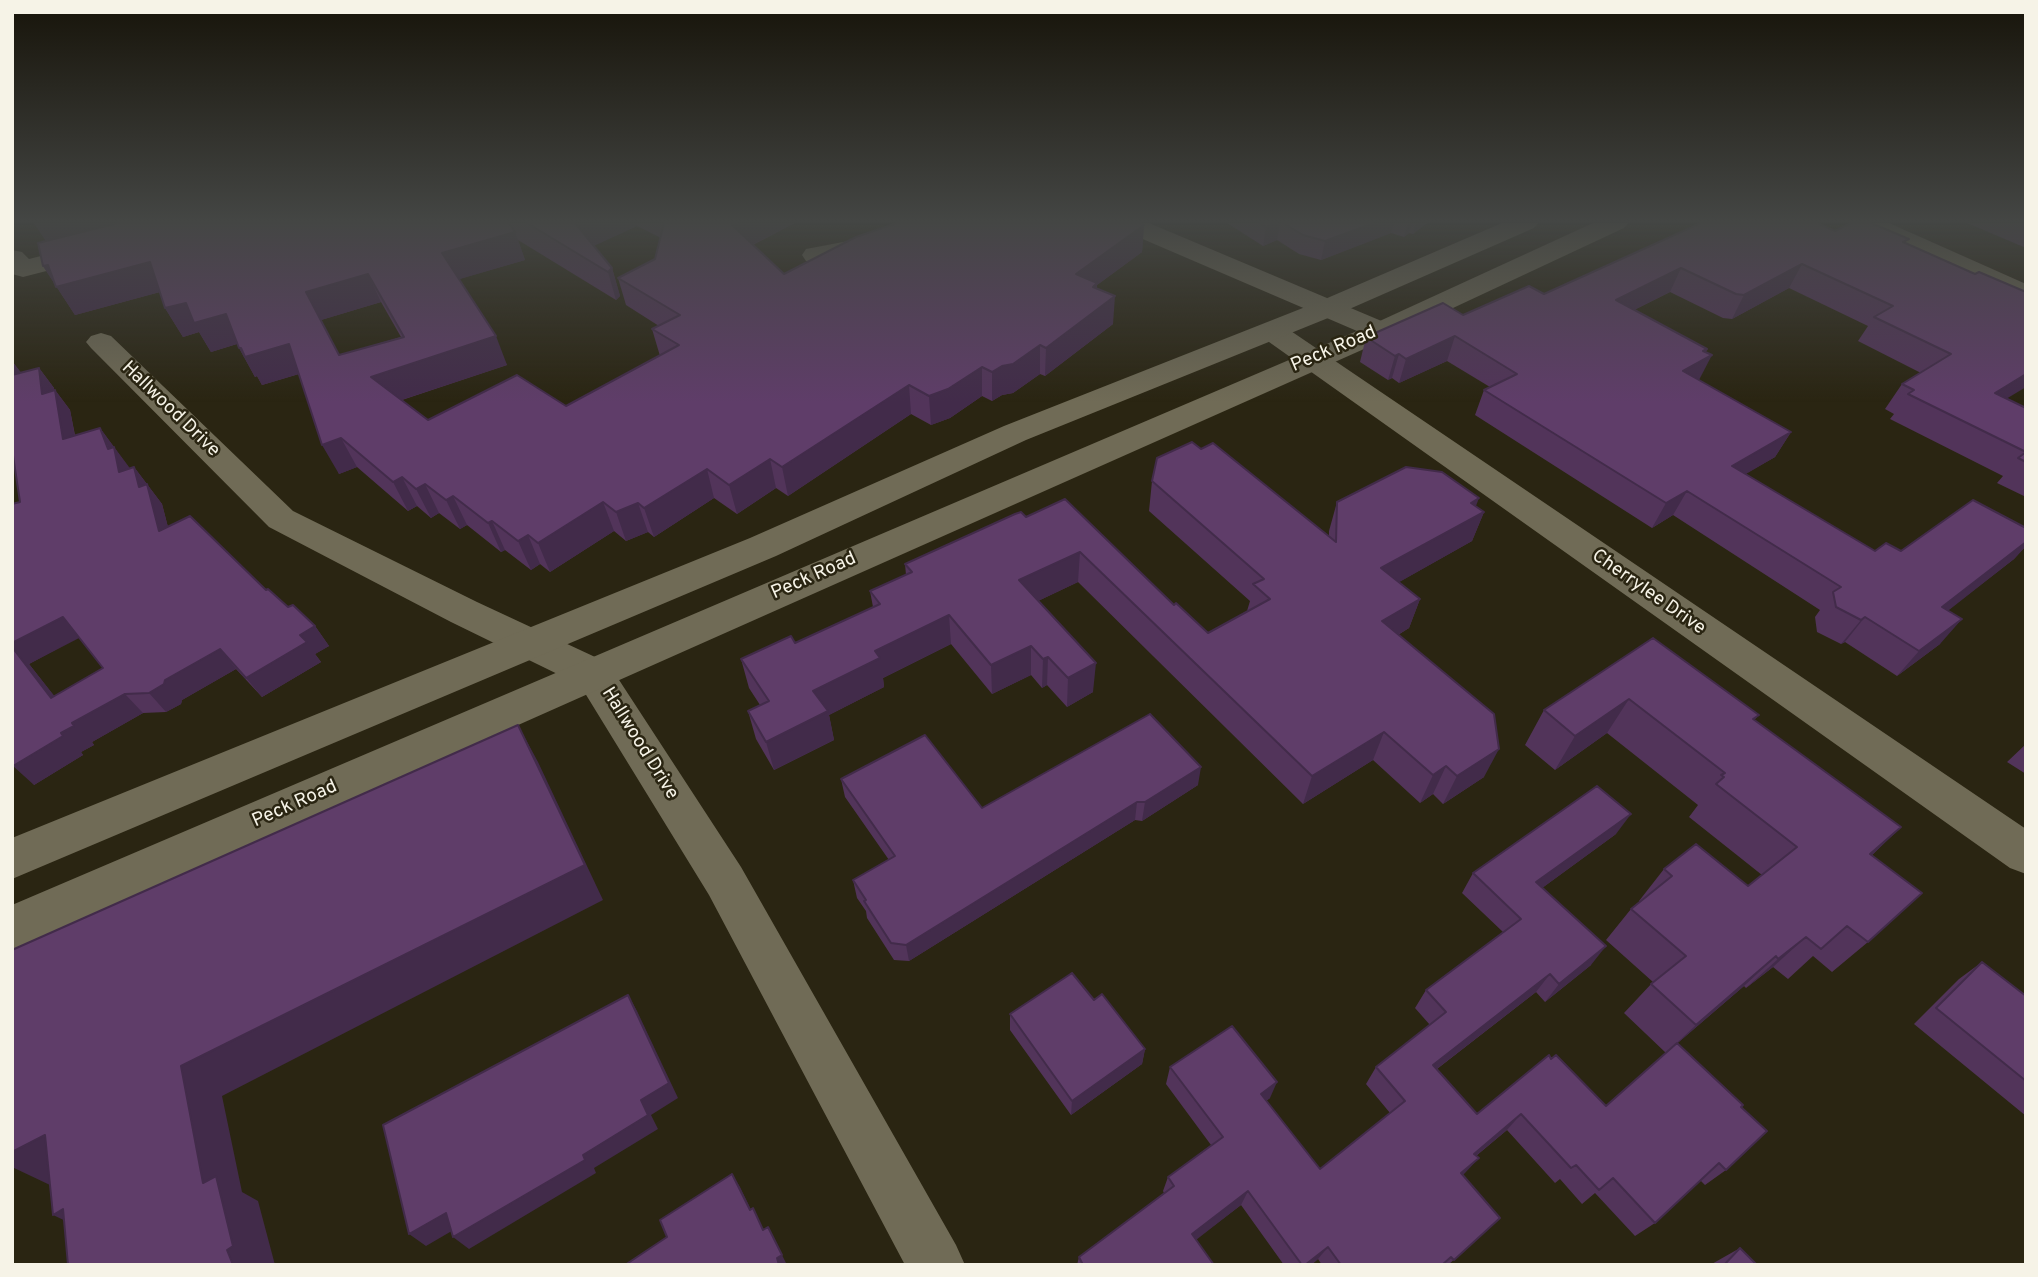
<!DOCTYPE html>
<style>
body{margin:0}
#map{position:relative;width:2038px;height:1277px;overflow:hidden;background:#2a2512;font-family:Overpass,sans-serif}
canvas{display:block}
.frame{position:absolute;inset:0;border:14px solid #f6f3e7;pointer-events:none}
</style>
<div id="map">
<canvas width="2038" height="1277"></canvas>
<div class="frame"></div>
</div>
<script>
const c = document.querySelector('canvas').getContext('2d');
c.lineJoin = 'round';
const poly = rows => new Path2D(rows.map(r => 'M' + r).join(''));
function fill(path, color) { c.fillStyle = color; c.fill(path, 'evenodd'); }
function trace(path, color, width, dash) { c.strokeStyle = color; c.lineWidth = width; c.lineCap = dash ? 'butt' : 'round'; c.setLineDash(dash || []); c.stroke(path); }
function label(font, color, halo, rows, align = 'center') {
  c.font = font + ' Overpass,sans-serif'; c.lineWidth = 5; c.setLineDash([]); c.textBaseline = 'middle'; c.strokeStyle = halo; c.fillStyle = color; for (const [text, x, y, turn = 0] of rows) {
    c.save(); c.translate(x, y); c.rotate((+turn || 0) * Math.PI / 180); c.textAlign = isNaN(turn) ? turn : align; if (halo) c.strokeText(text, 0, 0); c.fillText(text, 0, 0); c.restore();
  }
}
fill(poly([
 [917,223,958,223,954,228,885,250,815,263,806,261,802,255,806,249,880,235,917,223],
 [1113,223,1149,223,1391,325,1396,331,1391,337,1381,340,1371,337,1117,228,1113,223],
 [1853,223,1889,223,2026,284,2026,302,1857,228,1853,223],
 [92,243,101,245,105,251,101,257,23,277,12,274,12,250,22,252,29,259,92,243],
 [1272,322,1282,325,2026,829,2026,874,2010,868,1262,337,1257,331,1262,325,1272,322],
 [101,333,111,336,293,511,477,602,608,663,741,867,956,1245,965,1265,905,1265,709,895,580,685,451,622,269,527,91,348,86,342,91,336,101,333]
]), '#706b56');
fill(poly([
 [1502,223,1538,223,1534,228,1338,314,1026,440,776,556,12,879,12,838,750,538,1004,426,1318,302,1502,223],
 [1593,223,1628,223,1624,228,1391,337,12,950,12,905,1371,325,1593,223]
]), '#706b56');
fill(poly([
 [34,223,795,223,753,245,784,274,1144,225,1142,252,1097,285,1097,288,1113,324,1045,376,1040,374,1013,393,1002,395,992,401,982,396,950,418,931,425,911,414,788,496,776,488,737,514,714,498,654,537,648,532,626,541,614,531,550,572,540,564,531,570,505,550,501,552,467,525,460,529,439,513,431,518,417,506,408,511,357,467,339,474,299,374,262,385,257,376,255,377,237,344,211,352,199,332,183,337,165,308,160,292,75,315,43,266,46,241],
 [637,226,661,238,655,259,618,278,626,305,659,326,652,329,660,356,566,406,428,420,402,400,507,365,459,279,525,260,518,240,616,300,620,296,612,268,593,246],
 [381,302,401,337,339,355,321,320],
 [1227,223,1427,223,1413,234,1409,233,1404,237,1391,233,1321,260,1299,254,1277,240,1263,246],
 [1967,223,2026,223,2026,248],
 [1835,231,1906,244,2007,398,2026,408,2026,497,1997,483,2003,476,1890,419,1894,414,1885,409,1902,384,1921,373,1858,341,1868,326,1789,288,1732,319,1723,318,1670,292,1634,310,1707,349,1698,380,1791,432,1775,457,1745,474,1875,551,1901,551,2026,528,2026,549,2024,548,2014,559,1948,610,1940,644,1897,676,1845,642,1841,644,1817,632,1815,617,1820,610,1673,515,1652,528,1475,415,1484,390,1490,387,1447,361,1399,383,1392,378,1388,380,1360,362,1366,337,1463,315,1544,294],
 [12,361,21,373,39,368,54,388,54,391,55,390,70,410,75,435,100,428,129,468,134,467,162,504,168,527,266,590,288,607,315,626,329,646,315,654,321,662,262,697,236,669,182,700,181,704,166,712,143,713,92,742,94,745,81,752,83,755,34,785,20,502,15,469,12,470],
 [79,637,103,668,54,696,29,664],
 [1201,449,1329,537,1329,531,1337,502,1476,506,1484,512,1472,541,1399,582,1420,599,1409,628,1398,635,1484,777,1443,804,1433,794,1420,803,1373,760,1303,804,1078,582,1038,601,1093,692,1067,707,1047,685,1042,688,1031,675,992,694,951,644,883,678,884,687,829,715,834,740,774,770,756,739,748,711,760,705,749,688,741,659,795,643,873,607,870,591,906,575,905,564,1026,517,1174,605,1208,633,1247,611,1250,601,1149,511,1152,481],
 [1653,638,1759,715,1754,720,1901,827,1872,855,1868,942,1832,972,1813,956,1788,979,1773,967,1746,988,1744,986,1666,1053,1624,1013,1653,982,1606,940,1631,909,1640,902,1639,901,1664,869,1748,886,1762,875,1689,817,1698,805,1607,733,1555,770,1525,745,1544,710],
 [2026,744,2026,774,2007,762],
 [841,779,982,808,1198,785,1142,821,1135,820,909,961,894,960,867,918,866,911,857,898,853,880,889,860,845,797],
 [1616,834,1542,888,1591,965,1545,1002,1536,992,1437,1069,1477,1114,1551,1059,1606,1106,1741,1107,1726,1170,1705,1185,1700,1180,1655,1223,1635,1236,1595,1193,1582,1204,1560,1179,1555,1183,1507,1130,1476,1156,1463,1175,1500,1218,1448,1265,1322,1265,1318,1259,1311,1265,1284,1265,1241,1205,1196,1239,1214,1265,1077,1265,1079,1257,1164,1193,1163,1191,1168,1177,1211,1145,1166,1084,1170,1067,1270,1098,1266,1101,1320,1169,1390,1113,1366,1084,1376,1067,1430,1025,1415,1008,1426,990,1503,932,1462,893,1473,873],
 [1982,962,2026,996,2026,1116,1914,1024,1959,979],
 [1094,1000,1145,1049,1142,1064,1071,1115,1010,1030,1010,1014],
 [1740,1248,1757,1265,1710,1265]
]), '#52345a');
fill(poly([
 [34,223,158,223,52,250],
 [636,223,637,226,583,251,574,224],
 [736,223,794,223,738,252,732,225],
 [1277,223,1280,223,1277,240,1263,246,1266,227],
 [1374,223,1394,223,1391,233,1321,260,1325,241],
 [1408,223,1412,223,1409,233,1404,237],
 [1416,223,1427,223,1413,234],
 [1144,225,1142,252,1097,285,1096,311,1115,296,1113,324,1045,376,1046,348,1076,274],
 [515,232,525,260,453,281,442,253],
 [150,262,167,290,75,315,43,266,48,265],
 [1802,264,1789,288,1732,319,1744,295],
 [612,268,620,296,616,300,608,272],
 [1681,268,1670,292,1606,324,1616,300],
 [368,274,381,302,321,320,306,292],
 [186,303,226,314,243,342,211,352,199,332,183,337,165,308],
 [496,336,507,365,386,405,371,377],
 [1455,336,1447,361,1399,383,1406,359],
 [289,344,305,372,262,385,257,376,255,377,239,348],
 [1040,345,1040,374,1013,393,1002,395,992,401,992,372,1002,366],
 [1707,349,1701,361,1712,355,1699,380,1683,371,1703,351],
 [1399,354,1392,378,1388,380,1395,356],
 [12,361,23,375,12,379],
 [982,367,982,396,950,418,931,425,929,396],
 [39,368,54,388,57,414,42,394],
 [2026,374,2026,387,1976,417,1995,393],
 [909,385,911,414,788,496,782,467],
 [55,390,70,410,79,459,63,439],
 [100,428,129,467,134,492,119,472],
 [1791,432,1775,457,1717,491,1732,466],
 [341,438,357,467,339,474,322,445],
 [12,446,28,465,12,470],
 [770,459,776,488,737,514,729,485],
 [134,467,162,504,174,551,159,531,139,487],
 [707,469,714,498,654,537,644,508],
 [402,477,417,506,408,511,393,482],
 [425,484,439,513,431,518,416,489],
 [1687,491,1673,515,1652,528,1666,503],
 [453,496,467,525,460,529,446,500],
 [1479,498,1471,519,1484,512,1472,541,1371,598,1381,568,1471,503],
 [603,502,614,531,550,572,538,543],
 [638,503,648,532,626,541,616,512],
 [492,521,505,550,501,552,488,523],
 [528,535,540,564,531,570,518,541],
 [2026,542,2026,546,2014,559,1921,632,1942,607],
 [1080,552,1078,582,1019,610,1019,580],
 [1420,599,1409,628,1372,650,1382,621],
 [949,615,951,644,883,678,884,687,829,715,834,740,774,770,766,742,813,691,875,651],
 [63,617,81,637,29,664,71,717,51,698,12,647,12,643],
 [1865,617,1845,642,1841,644,1861,620],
 [1962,619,1940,644,1897,676,1919,651],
 [315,626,329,646,315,654,321,662,262,697,246,678,300,635],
 [1031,646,1031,675,992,694,991,665],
 [220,649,236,669,182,700,181,704,166,712,149,693,165,680],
 [1048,657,1047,685,1042,688,1043,659],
 [1096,663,1093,692,1067,707,1068,678],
 [125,694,143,713,92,742,94,745,81,752,83,755,34,785,13,766,61,733,72,723],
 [1629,699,1607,733,1555,770,1575,736],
 [518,725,538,762,603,900,222,1096,242,1192,258,1201,275,1265,233,1265,203,1183,181,1066],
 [1384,732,1373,760,1303,804,1312,776],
 [1499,749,1484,777,1443,804,1457,776],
 [1446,766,1433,794,1420,803,1433,775],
 [1201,767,1198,785,1142,821,1145,802],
 [1137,802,1135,820,909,961,906,945],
 [1631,814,1616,834,1523,902,1536,882],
 [1901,827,1867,860,1870,854],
 [1806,937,1773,967,1746,988,1778,959],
 [1606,946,1591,965,1545,1002,1559,984],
 [1776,956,1744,986,1666,1053,1696,1025],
 [1550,974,1536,992,1421,1081,1433,1065],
 [628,995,637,1011,678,1098,651,1115,658,1129,594,1168,596,1173,469,1249,453,1237,641,1100],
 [1145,1049,1142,1064,1071,1115,1072,1101],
 [1277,1082,1270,1098,1254,1110,1261,1094],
 [1521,1114,1507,1130,1461,1168,1474,1154],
 [12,1121,45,1135,50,1185,12,1167],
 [1479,1158,1465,1173,1448,1187,1461,1173],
 [732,1174,740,1187,757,1222,750,1210],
 [1248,1191,1241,1205,1187,1247,1192,1234],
 [63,1209,104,1239,53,1215],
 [446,1213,462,1225,426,1246,409,1234],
 [768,1227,787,1265,779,1265],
 [1328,1247,1318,1259,1311,1265,1305,1265]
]), '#422b4a');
const building = poly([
 [118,223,509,223,515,232,442,253,496,336,371,377,428,420,517,375,566,406,679,345,652,329,680,315,618,278,655,259,664,223,736,223,732,225,784,274,856,237,897,223,1141,223,1144,225,1076,274,1097,283,1093,287,1115,296,1046,348,1040,345,1013,364,1002,366,992,372,982,367,948,389,929,396,909,385,782,467,770,459,729,485,707,469,644,508,638,503,616,512,603,502,538,543,528,535,518,541,492,521,488,523,453,496,446,500,425,484,416,489,402,477,393,482,341,438,322,445,289,344,245,357,241,348,239,348,226,314,194,323,186,303,165,308,150,262,56,287,48,265,43,266,38,243,118,223],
 [368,274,404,337,339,355,306,292,368,274],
 [527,223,575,223,612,268,608,272,527,223],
 [1259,223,1277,223,1266,227,1259,223],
 [1283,223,1374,223,1325,241,1303,235,1283,223],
 [1701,223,1817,223,1835,231,1851,223,1871,223,1909,239,1903,242,1975,274,1979,272,2026,292,2026,374,1995,393,2026,408,2026,452,1908,394,1914,390,1902,384,1951,354,1874,317,1893,306,1802,264,1744,295,1736,294,1681,268,1616,300,1707,349,1703,351,1712,355,1683,371,1791,432,1732,466,1875,551,1886,543,1901,551,1973,500,2026,528,2026,542,1942,607,1962,619,1919,651,1865,617,1861,620,1836,607,1833,592,1841,587,1687,491,1666,503,1484,390,1517,374,1455,336,1406,359,1399,354,1395,356,1366,337,1443,303,1463,315,1529,286,1544,294,1701,223],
 [39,368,42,394,55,390,63,439,100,428,108,449,114,447,119,472,134,467,139,487,147,484,159,531,190,516,266,590,268,589,288,607,293,605,315,626,300,635,307,642,246,678,220,649,165,680,164,684,149,693,125,694,72,723,74,726,61,733,63,736,13,766,12,647,51,698,103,668,63,617,12,643,12,504,20,502,12,449,12,375,39,368],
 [1192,442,1201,449,1213,443,1336,542,1337,502,1406,467,1442,472,1479,498,1471,503,1484,512,1381,568,1420,599,1382,621,1494,714,1499,749,1457,776,1446,766,1433,775,1384,732,1312,776,1080,552,1019,580,1096,663,1068,678,1048,657,1043,659,1031,646,991,665,949,615,875,651,880,658,813,691,828,711,766,742,748,711,769,701,741,659,791,636,795,643,880,604,870,591,912,572,905,564,1015,514,1021,512,1026,517,1065,499,1174,605,1176,603,1208,633,1270,599,1253,584,1264,579,1152,481,1157,458,1192,442],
 [2026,452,2026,462,2018,458,2026,452],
 [1653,638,1759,715,1753,719,1901,827,1870,854,1922,893,1868,942,1847,926,1821,949,1806,937,1778,959,1776,956,1696,1025,1651,984,1686,956,1631,909,1672,876,1664,869,1696,844,1748,886,1797,847,1716,784,1724,777,1721,775,1725,773,1629,699,1575,736,1544,710,1653,638],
 [1150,714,1201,767,1145,802,1137,802,906,945,891,943,864,901,866,900,853,880,895,856,841,779,925,735,982,808,1150,714],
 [518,725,585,865,181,1066,203,1183,216,1176,233,1246,227,1250,233,1265,68,1265,63,1209,53,1215,45,1135,12,1152,12,950,518,725],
 [1597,786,1631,814,1536,882,1606,946,1559,984,1550,974,1433,1065,1477,1114,1549,1055,1551,1059,1556,1055,1606,1106,1677,1043,1743,1105,1741,1107,1767,1131,1726,1170,1719,1163,1655,1223,1613,1178,1599,1190,1576,1165,1571,1168,1521,1114,1474,1154,1479,1158,1461,1173,1500,1218,1454,1260,1451,1257,1442,1265,1341,1265,1328,1247,1305,1265,1302,1265,1248,1191,1192,1234,1214,1265,1083,1265,1079,1257,1174,1186,1168,1177,1223,1137,1170,1067,1232,1026,1277,1082,1261,1094,1320,1169,1405,1101,1376,1067,1446,1012,1426,990,1521,919,1473,873,1597,786],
 [1982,962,2026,996,2026,1081,1936,1008,1982,962],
 [1072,973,1094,1000,1102,994,1145,1049,1072,1101,1010,1014,1072,973],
 [628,995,669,1083,641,1100,648,1115,583,1155,585,1160,453,1237,446,1213,409,1234,383,1125,628,995],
 [732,1174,750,1210,753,1208,763,1230,768,1227,782,1255,777,1258,779,1265,625,1265,667,1237,660,1220,732,1174],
 [1740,1248,1757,1265,1724,1265,1740,1248]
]);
fill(building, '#5f3d69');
trace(building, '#422b4a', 2);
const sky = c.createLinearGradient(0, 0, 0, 402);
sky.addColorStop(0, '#17140a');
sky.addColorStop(0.55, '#444644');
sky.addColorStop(1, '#44464400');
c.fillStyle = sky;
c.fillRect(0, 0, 2038, 402);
label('19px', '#f6f3e7', '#2a2512', [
 ["Peck Road",1334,350,-23],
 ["Hallwood Drive",170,410,44],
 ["Peck Road",814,577,-24],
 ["Cherrylee Drive",1648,593,35],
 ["Hallwood Drive",639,744,58],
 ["Peck Road",295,805,-24]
]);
</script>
